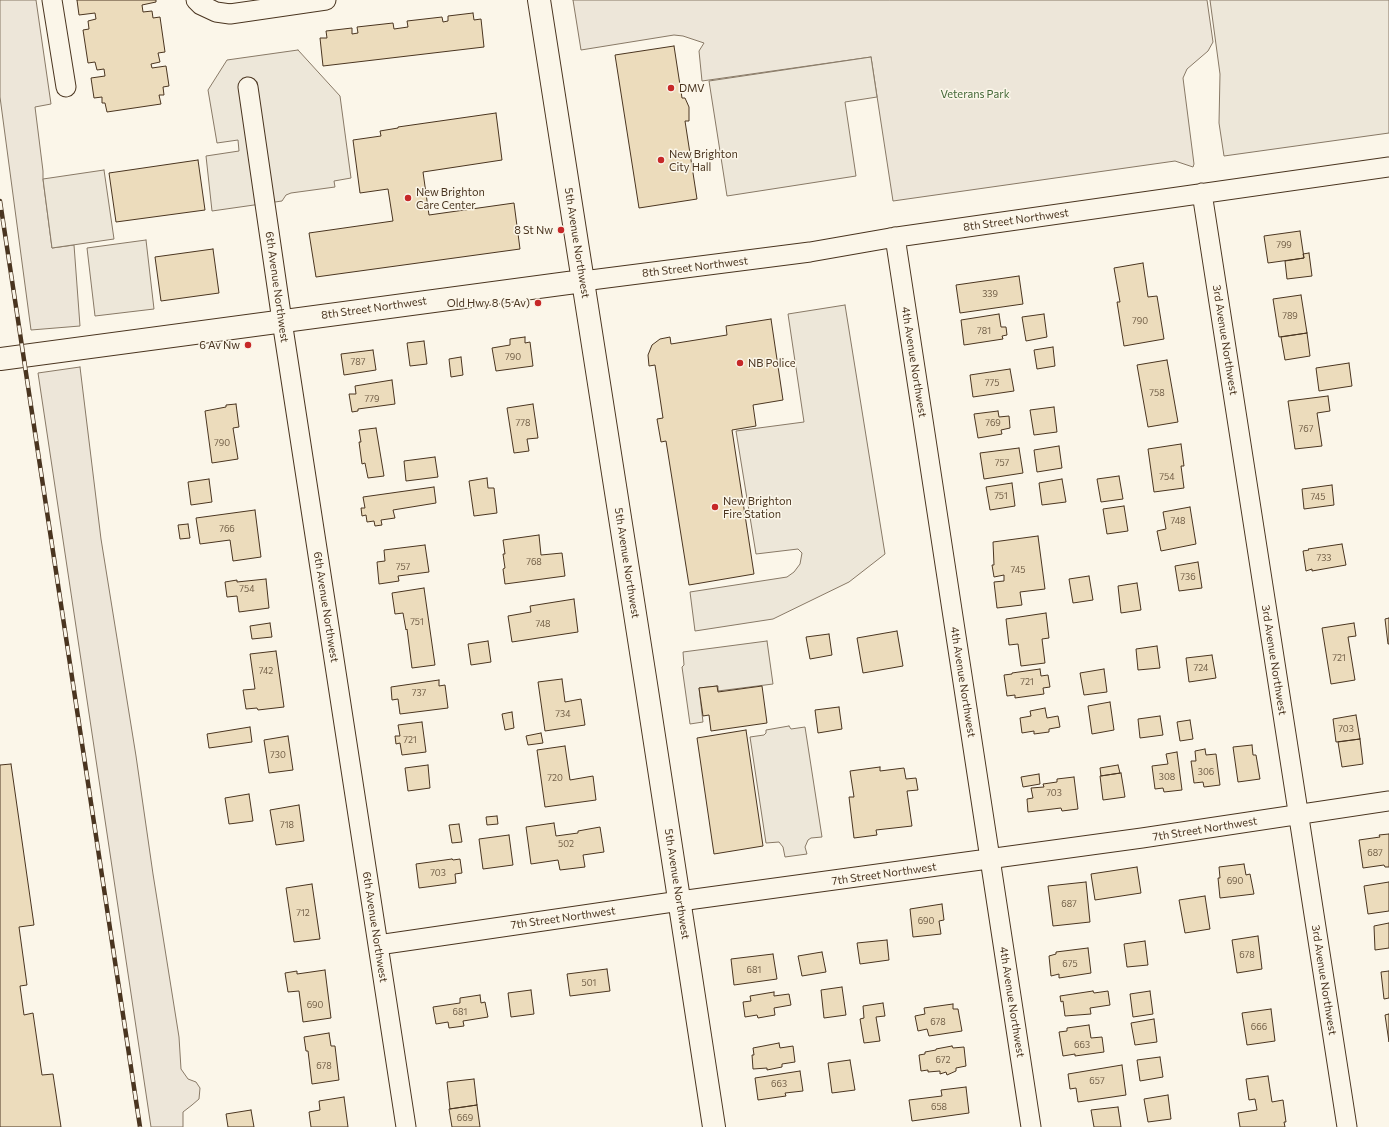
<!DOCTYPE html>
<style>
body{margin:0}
canvas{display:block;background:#fbf6e9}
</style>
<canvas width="1389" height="1127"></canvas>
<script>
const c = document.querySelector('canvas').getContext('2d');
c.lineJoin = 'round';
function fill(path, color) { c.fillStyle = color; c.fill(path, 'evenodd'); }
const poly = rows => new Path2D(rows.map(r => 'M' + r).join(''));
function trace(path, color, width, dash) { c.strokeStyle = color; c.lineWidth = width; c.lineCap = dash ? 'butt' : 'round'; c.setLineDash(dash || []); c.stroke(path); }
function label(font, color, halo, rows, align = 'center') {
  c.font = font + ' Commissioner,sans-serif'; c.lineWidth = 3; c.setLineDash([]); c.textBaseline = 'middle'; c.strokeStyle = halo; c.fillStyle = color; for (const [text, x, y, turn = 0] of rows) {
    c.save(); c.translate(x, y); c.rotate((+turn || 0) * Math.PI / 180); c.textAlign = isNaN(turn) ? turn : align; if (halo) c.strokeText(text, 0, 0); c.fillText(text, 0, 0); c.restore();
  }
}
const green = poly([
 [0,0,36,0,51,104,35,107,43,171,43,179,52,248,74,245,80,326,31,330,0,97,0,0],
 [573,0,1207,0,1213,42,1208,51,1187,69,1183,78,1194,164,1193,167,1175,161,893,201,871,57,702,81,699,51,704,43,683,36,674,35,581,50,573,0],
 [80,367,101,539,136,756,153,874,179,1037,181,1069,188,1079,196,1082,200,1088,199,1099,192,1105,183,1112,183,1127,151,1127,38,373,80,367]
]);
fill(green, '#ede6d9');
trace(green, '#887966', 1);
const parking = poly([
 [1210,0,1389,0,1389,133,1224,156,1219,123,1220,74,1210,0],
 [298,50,340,96,351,178,334,181,335,187,291,193,286,195,282,201,212,211,206,156,239,151,238,140,217,143,208,90,227,60,298,50],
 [871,57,877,97,845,102,856,176,727,196,709,81,871,57],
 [104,170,114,239,52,248,43,179,104,170],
 [146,240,154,309,95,316,87,248,146,240],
 [845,305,885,554,849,582,773,619,695,631,690,592,787,577,794,572,800,564,802,553,798,549,756,554,736,431,804,422,788,314,845,305],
 [767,641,773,684,718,691,718,686,699,688,703,722,690,724,682,667,684,665,683,652,767,641],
 [789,726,791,729,805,727,822,837,811,838,808,840,805,847,807,854,785,857,783,847,779,842,766,843,750,737,764,735,766,733,766,730,789,726]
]);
fill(parking, '#ede7d9');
trace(parking, '#887966', 1);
const building = poly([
 [77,0,156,0,156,2,142,5,143,12,152,11,153,18,160,17,165,52,158,53,160,62,151,64,152,68,166,66,169,86,163,87,164,95,159,95,161,104,107,112,105,103,102,103,102,97,94,98,91,78,105,76,104,69,97,70,95,62,88,63,83,30,89,29,88,21,96,19,95,13,79,15,77,0],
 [473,13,474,20,481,19,484,47,323,66,320,38,327,38,326,31,352,28,352,34,358,33,357,27,393,23,394,29,408,27,407,21,442,17,443,22,448,21,448,16,473,13],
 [674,46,682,98,685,98,689,107,689,121,685,121,697,199,639,208,615,55,674,46],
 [496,113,502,160,423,172,429,215,514,203,520,249,316,277,309,233,393,221,388,189,360,193,353,140,381,136,380,131,398,128,398,127,496,113],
 [198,160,205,210,116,222,109,173,198,160],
 [1300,231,1304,258,1268,263,1264,236,1300,231],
 [213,249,219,293,161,301,155,257,213,249],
 [1309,253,1312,276,1287,279,1285,261,1304,258,1303,254,1309,253],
 [1143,263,1148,297,1157,296,1164,339,1124,346,1117,302,1120,302,1114,268,1143,263],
 [1019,276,1023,304,960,313,956,285,1019,276],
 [1301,295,1307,333,1279,337,1273,299,1301,295],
 [999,314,1001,327,1006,327,1007,335,1002,336,1003,339,964,345,961,320,999,314],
 [1044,314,1047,337,1026,341,1022,317,1044,314],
 [771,319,783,400,753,405,756,426,732,430,754,574,689,585,666,441,661,442,657,419,663,418,655,365,649,366,648,355,652,345,660,339,670,337,671,344,727,335,726,326,771,319],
 [1307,333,1310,356,1285,360,1281,337,1307,333],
 [525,337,525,343,530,342,533,366,496,371,492,348,510,345,510,339,525,337],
 [424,341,427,364,410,366,407,343,424,341],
 [1053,347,1055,366,1037,369,1034,350,1053,347],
 [373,350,376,370,344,375,341,354,373,350],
 [461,357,463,375,451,377,449,359,461,357],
 [1167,360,1178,422,1148,427,1137,365,1167,360],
 [1349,363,1352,386,1319,391,1316,368,1349,363],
 [1010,369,1014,391,973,397,970,375,1010,369],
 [392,380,395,404,358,409,358,411,352,412,349,394,356,394,355,386,392,380],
 [1328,396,1330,411,1317,413,1322,446,1295,449,1288,401,1328,396],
 [236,404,239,427,233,428,238,459,212,463,205,411,226,407,226,405,236,404],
 [533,404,538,438,527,439,529,451,514,453,507,408,533,404],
 [1054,407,1057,432,1034,435,1030,410,1054,407],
 [998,411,999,417,1009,416,1010,428,1001,430,1002,434,978,438,974,414,998,411],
 [376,428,384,476,368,478,365,463,362,464,359,442,361,442,359,430,376,428],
 [1181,444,1184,466,1181,466,1184,488,1154,492,1148,449,1181,444],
 [1059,446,1062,468,1037,472,1034,450,1059,446],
 [1019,448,1023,473,984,479,980,453,1019,448],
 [435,457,438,477,406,481,404,461,435,457],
 [1119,476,1123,499,1101,502,1097,479,1119,476],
 [487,478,488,488,494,488,497,513,474,516,469,481,487,478],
 [209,479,212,502,191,505,188,482,209,479],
 [1062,479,1066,502,1042,505,1039,483,1062,479],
 [1012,483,1015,506,990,510,986,487,1012,483],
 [1332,485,1334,505,1304,509,1302,489,1332,485],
 [434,487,436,503,393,510,395,518,381,520,382,525,375,526,374,521,367,522,366,515,362,516,361,508,365,508,363,497,434,487],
 [1124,506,1128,531,1107,534,1103,509,1124,506],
 [1190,507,1196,544,1161,551,1157,531,1166,529,1163,512,1190,507],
 [255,510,261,557,233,561,230,540,200,544,196,518,255,510],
 [188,524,190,538,180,539,178,525,188,524],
 [539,535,541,555,562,553,565,576,505,584,503,569,505,568,503,554,505,554,503,540,539,535],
 [1038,536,1045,589,1020,592,1022,605,997,608,994,582,1004,581,1004,575,994,577,992,565,994,565,993,542,1038,536],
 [1342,544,1346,565,1312,571,1312,569,1306,571,1303,551,1309,550,1308,549,1342,544],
 [425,545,429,572,398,576,399,581,379,584,377,562,385,561,384,550,425,545],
 [1198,562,1202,588,1179,591,1175,566,1198,562],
 [1089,576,1093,600,1073,603,1069,579,1089,576],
 [266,579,269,608,239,612,237,596,227,597,225,582,237,580,237,582,266,579],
 [1137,583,1141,610,1121,613,1118,586,1137,583],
 [424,588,435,665,412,668,407,629,406,630,403,613,395,614,392,593,424,588],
 [574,599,578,632,512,642,508,616,531,612,530,606,574,599],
 [1046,613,1049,638,1042,639,1045,663,1021,666,1018,644,1009,645,1006,619,1046,613],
 [1389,618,1389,644,1388,644,1385,619,1389,618],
 [270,623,272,637,252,639,250,626,270,623],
 [1354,623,1356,636,1348,637,1355,680,1331,684,1322,628,1354,623],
 [897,631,903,666,863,673,857,638,897,631],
 [829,634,832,655,810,659,806,637,829,634],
 [488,641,491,662,471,665,468,644,488,641],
 [1157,646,1160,668,1138,670,1136,649,1157,646],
 [276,651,284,707,258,710,257,708,246,709,243,690,255,689,250,654,276,651],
 [1212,655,1216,678,1189,682,1186,658,1212,655],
 [1040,669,1041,676,1048,675,1050,687,1043,688,1044,694,1015,698,1015,695,1007,696,1004,675,1012,674,1012,673,1040,669],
 [1104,669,1107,692,1084,695,1080,673,1104,669],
 [562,679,565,702,581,699,585,725,545,731,538,682,562,679],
 [439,680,439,686,445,685,448,708,400,714,398,699,392,700,391,687,439,680],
 [717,686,718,692,762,686,767,723,711,731,709,715,703,716,699,688,717,686],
 [1110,702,1114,730,1092,734,1088,706,1110,702],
 [839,707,842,729,818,733,815,710,839,707],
 [1045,708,1047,718,1058,716,1060,727,1049,729,1049,732,1034,734,1034,731,1022,733,1020,718,1031,716,1030,711,1045,708],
 [512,712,514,728,505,730,502,714,512,712],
 [1356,715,1360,739,1336,742,1333,719,1356,715],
 [1160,716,1163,735,1140,738,1138,719,1160,716],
 [1190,720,1193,739,1180,741,1177,722,1190,720],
 [422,722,426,752,402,755,400,743,396,744,395,736,400,736,398,725,422,722],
 [250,727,252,742,209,748,207,734,250,727],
 [746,730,763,846,714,854,697,738,746,730],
 [541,733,543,743,528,745,526,736,541,733],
 [288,736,293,770,269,773,264,740,288,736],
 [1360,739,1363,764,1342,767,1338,742,1360,739],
 [1252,745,1253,755,1256,755,1260,779,1238,782,1233,747,1252,745],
 [565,746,570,780,593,776,596,800,545,807,537,750,565,746],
 [1205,749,1206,755,1216,754,1220,785,1204,787,1203,782,1194,783,1191,761,1196,761,1195,751,1205,749],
 [1177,752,1182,790,1164,792,1163,788,1155,789,1152,766,1168,764,1166,754,1177,752],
 [11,764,34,925,19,927,27,985,20,986,24,1015,33,1013,42,1075,53,1074,61,1127,0,1127,0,765,11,764],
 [428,765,430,788,408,791,405,768,428,765],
 [1118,765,1120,773,1101,776,1100,768,1118,765],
 [880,767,880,771,904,768,906,779,916,778,918,790,907,791,912,826,876,830,877,835,854,838,849,797,854,797,850,771,880,767],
 [1121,773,1125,797,1103,800,1100,776,1121,773],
 [1039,774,1040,784,1023,787,1021,777,1039,774],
 [1074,777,1078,809,1062,811,1061,808,1028,812,1027,799,1033,798,1031,788,1044,787,1043,784,1057,782,1057,779,1074,777],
 [249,794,253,821,229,824,225,798,249,794],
 [299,805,304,841,276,845,270,810,299,805],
 [497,816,498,824,487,825,486,817,497,816],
 [554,823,556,836,578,833,578,831,600,827,604,852,583,855,585,867,560,870,558,860,531,864,526,827,554,823],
 [459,824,462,842,452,843,449,825,459,824],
 [1389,834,1389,867,1385,867,1384,865,1363,868,1359,840,1380,837,1379,835,1389,834],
 [509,835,513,865,483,869,479,839,509,835],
 [452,859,453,860,460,859,462,873,455,874,456,883,419,888,416,864,452,859],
 [1244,864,1246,875,1250,874,1254,894,1220,898,1218,878,1220,878,1219,867,1244,864],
 [1137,867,1141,893,1095,900,1091,874,1137,867],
 [1086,882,1090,922,1053,926,1048,886,1086,882],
 [1389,882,1389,911,1368,914,1364,886,1389,882],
 [312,884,320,939,294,942,286,888,312,884],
 [1205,896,1210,929,1185,933,1179,900,1205,896],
 [942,904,944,920,939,921,941,934,913,937,910,909,942,904],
 [1389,923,1389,948,1375,950,1374,926,1389,923],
 [1258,936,1262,969,1237,973,1232,940,1258,936],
 [887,940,889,960,860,964,857,943,887,940],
 [1145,941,1148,965,1127,967,1124,944,1145,941],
 [1088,948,1091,973,1059,978,1059,974,1051,976,1049,956,1056,954,1056,952,1088,948],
 [822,952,826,972,802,976,798,956,822,952],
 [773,954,777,979,734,985,731,959,773,954],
 [607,969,610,991,570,996,567,974,607,969],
 [325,970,331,1018,303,1022,299,991,288,992,285,973,297,971,297,974,325,970],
 [1389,971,1389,998,1384,999,1381,972,1389,971],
 [842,987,846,1015,824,1018,821,990,842,987],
 [531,990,534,1014,511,1017,508,993,531,990],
 [1093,991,1094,993,1108,991,1110,1005,1090,1008,1091,1014,1065,1016,1063,1001,1061,1002,1060,996,1093,991],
 [1150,991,1153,1014,1133,1017,1130,994,1150,991],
 [774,992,774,996,789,994,791,1005,774,1008,775,1015,758,1018,757,1015,745,1017,743,1002,751,1001,750,996,774,992],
 [480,995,481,1003,485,1002,488,1017,463,1021,464,1026,449,1028,448,1022,436,1024,433,1007,460,1003,460,998,480,995],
 [883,1003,885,1016,876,1017,880,1041,864,1043,860,1019,864,1018,863,1006,883,1003],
 [953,1004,953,1009,958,1009,962,1031,929,1036,927,1029,918,1031,915,1016,925,1014,924,1008,953,1004],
 [1271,1009,1275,1041,1247,1045,1242,1013,1271,1009],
 [1389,1014,1389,1042,1385,1015,1389,1014],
 [1154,1019,1157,1042,1135,1045,1131,1023,1154,1019],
 [1089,1025,1091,1038,1102,1037,1104,1052,1075,1056,1075,1054,1063,1056,1059,1032,1067,1031,1067,1028,1089,1025],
 [329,1033,331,1046,335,1046,339,1080,312,1084,308,1051,306,1051,304,1037,329,1033],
 [779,1043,780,1048,793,1046,795,1062,782,1064,782,1067,767,1070,767,1068,753,1069,752,1055,754,1055,753,1048,779,1043],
 [952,1046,953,1048,964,1047,966,1066,956,1068,956,1071,947,1075,946,1072,940,1074,940,1071,928,1072,928,1070,921,1071,919,1055,925,1054,925,1052,936,1050,936,1049,952,1046],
 [1160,1057,1163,1077,1140,1081,1137,1060,1160,1057],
 [850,1060,855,1090,832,1093,828,1063,850,1060],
 [1122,1065,1126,1095,1078,1102,1076,1088,1070,1089,1068,1074,1122,1065],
 [800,1071,803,1091,785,1093,786,1096,758,1100,755,1078,800,1071],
 [1268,1076,1272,1102,1283,1100,1286,1122,1284,1122,1285,1127,1240,1127,1238,1113,1257,1110,1255,1099,1249,1100,1246,1079,1268,1076],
 [474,1079,477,1105,450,1109,447,1082,474,1079],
 [966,1087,969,1113,912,1121,909,1100,942,1096,941,1090,966,1087],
 [1168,1095,1171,1119,1148,1122,1144,1099,1168,1095],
 [344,1097,348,1127,311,1127,309,1112,320,1110,319,1101,344,1097],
 [477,1105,480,1127,452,1127,449,1109,477,1105],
 [1118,1107,1121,1127,1094,1127,1091,1110,1118,1107],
 [251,1110,254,1127,228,1127,226,1114,251,1110]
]);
fill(building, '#ecdcbc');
trace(building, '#4a3520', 1);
const minor = poly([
 [52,0,66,87],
 [196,0,201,5,216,12,230,14,326,0],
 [248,87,282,321,406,1127],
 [1202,193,1347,1127],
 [895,237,1031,1127],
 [583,281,810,252,890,238,1389,167],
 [378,945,680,901,1142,838,1389,801]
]);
const tertiary = poly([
 [539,0,646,684,714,1127],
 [0,359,583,281]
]);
trace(minor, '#4a3520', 21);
trace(tertiary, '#4a3520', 24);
trace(minor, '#fbf6e9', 19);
trace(tertiary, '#fbf6e9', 22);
const rail = poly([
 [0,201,140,1127]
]);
trace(rail, '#4a3520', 4.5);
trace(rail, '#fbf6e9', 3, [9]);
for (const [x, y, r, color] of [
 [671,88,4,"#c62828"],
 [661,160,4,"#c62828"],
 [408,198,4,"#c62828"],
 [561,230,4,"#c62828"],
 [538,303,4,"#c62828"],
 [248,345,4,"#c62828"],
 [740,363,4,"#c62828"],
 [715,507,4,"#c62828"]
]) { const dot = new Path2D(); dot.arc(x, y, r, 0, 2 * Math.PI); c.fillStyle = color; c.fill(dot); trace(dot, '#fbf6e9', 1.5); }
label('9px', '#725f47', null, [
 ["799",1284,245],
 ["339",990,294],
 ["789",1290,316],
 ["790",1140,321],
 ["781",984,331],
 ["790",513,357],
 ["787",358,362],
 ["775",992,383],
 ["758",1157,393],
 ["779",372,399],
 ["778",523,423],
 ["769",993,423],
 ["767",1306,429],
 ["790",222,443],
 ["757",1002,463],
 ["754",1167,477],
 ["751",1001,496],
 ["745",1318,497],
 ["748",1178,521],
 ["766",227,529],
 ["733",1324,558],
 ["768",534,562],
 ["757",403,567],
 ["745",1018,570],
 ["736",1188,577],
 ["754",247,589],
 ["751",417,622],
 ["748",543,624],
 ["721",1339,658],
 ["724",1201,668],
 ["742",266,671],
 ["721",1027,682],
 ["737",419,693],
 ["734",563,714],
 ["703",1346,729],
 ["721",410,740],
 ["730",278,755],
 ["306",1206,772],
 ["308",1167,777],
 ["720",555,778],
 ["703",1054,793],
 ["718",287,825],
 ["502",566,844],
 ["687",1375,853],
 ["703",438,873],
 ["690",1235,881],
 ["687",1069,904],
 ["712",303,913],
 ["690",926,921],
 ["678",1247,955],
 ["675",1070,964],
 ["681",754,970],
 ["501",589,983],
 ["690",315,1005],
 ["681",460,1012],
 ["678",938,1022],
 ["666",1259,1027],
 ["663",1082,1045],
 ["672",943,1060],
 ["678",324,1066],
 ["657",1097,1081],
 ["663",779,1084],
 ["658",939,1107],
 ["669",465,1118]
]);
label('11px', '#4a3520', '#fbf6e9', [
 ["DMV",679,88],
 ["New Brighton",669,154],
 ["City Hall",669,167],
 ["New Brighton",416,192],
 ["Care Center",416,205],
 ["8 St Nw",553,230,"right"],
 ["Old Hwy 8 (5 Av)",530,303,"right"],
 ["6 Av Nw",240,345,"right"],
 ["NB Police",748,363],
 ["New Brighton",723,501],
 ["Fire Station",723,514]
], 'left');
label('11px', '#436837', '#fbf6e9', [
 ["Veterans Park",975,94]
]);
label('11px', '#4a3520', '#fbf6e9', [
 ["8th Street Northwest",1016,220,-8],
 ["5th Avenue Northwest",577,243,81],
 ["8th Street Northwest",695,267,-7],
 ["6th Avenue Northwest",277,287,82],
 ["8th Street Northwest",374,308,-8],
 ["3rd Avenue Northwest",1225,340,81],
 ["4th Avenue Northwest",914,362,81],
 ["5th Avenue Northwest",627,563,81],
 ["6th Avenue Northwest",326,607,81],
 ["3rd Avenue Northwest",1274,660,81],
 ["4th Avenue Northwest",963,682,81],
 ["7th Street Northwest",1205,829,-9],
 ["7th Street Northwest",884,874,-8],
 ["5th Avenue Northwest",677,884,81],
 ["7th Street Northwest",563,918,-8],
 ["6th Avenue Northwest",375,927,81],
 ["3rd Avenue Northwest",1324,980,81],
 ["4th Avenue Northwest",1012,1002,81]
]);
</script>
